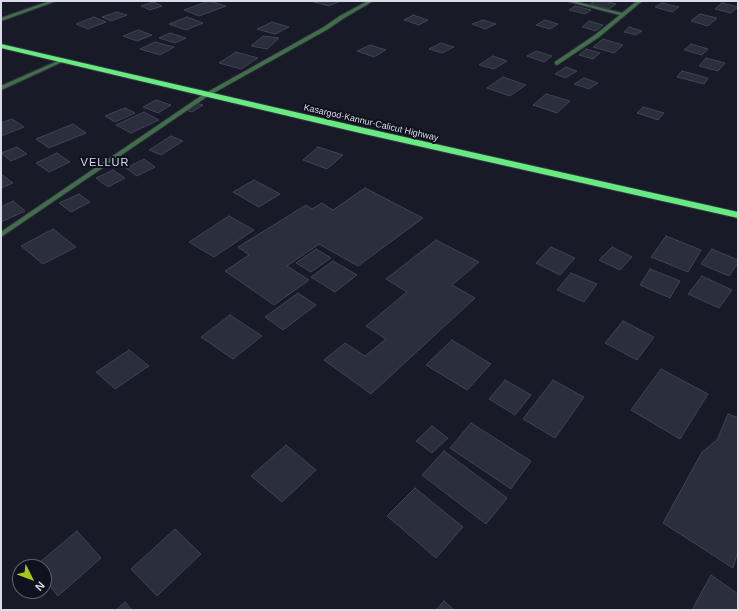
<!DOCTYPE html>
<style>
body{margin:0}
#map{position:relative;width:739px;height:611px;overflow:hidden;background:#181a28;font-family:Arial,sans-serif}
canvas{display:block}
.frame{position:absolute;inset:0;border:2px solid #dadce7;pointer-events:none}
.north{position:absolute;left:12px;top:559px;width:40px;height:40px;box-sizing:border-box;background:#0f111f;border:1px solid #60626f;border-radius:50%;rotate:132deg;font-size:11px;font-weight:700;line-height:16px;text-align:center;color:#dadce7}
.north::after{content:'';display:block;margin:auto;width:14px;height:18px;background:#abc716;clip-path:polygon(50% 0,100% 100%,50% 72%,0 100%)}
</style>
<div id="map">
<canvas width="739" height="611"></canvas>
<div class="frame"></div>
<div class="north">N</div>
</div>
<script>
const c = document.querySelector('canvas').getContext('2d');
c.lineJoin = 'round';
function fill(path, color) { c.fillStyle = color; c.fill(path, 'evenodd'); }
const poly = rows => new Path2D(rows.map(r => 'M' + r).join(''));
function trace(path, color, width, dash) { c.strokeStyle = color; c.lineWidth = width; c.lineCap = dash ? 'butt' : 'round'; c.setLineDash(dash || []); c.stroke(path); }
function label(font, color, halo, rows, align = 'center') {
  c.font = font + ' Arial,sans-serif'; c.lineWidth = 4; c.setLineDash([]); c.textBaseline = 'middle'; c.strokeStyle = halo; c.fillStyle = color; for (const [text, x, y, turn = 0] of rows) {
    c.save(); c.translate(x, y); c.rotate((+turn || 0) * Math.PI / 180); c.textAlign = isNaN(turn) ? turn : align; if (halo) c.strokeText(text, 0, 0); c.fillText(text, 0, 0); c.restore();
  }
}
const building = poly([
 [209,1,226,6,199,16,184,10,209,1],
 [315,1,340,1,329,6,314,2,315,1],
 [595,1,605,1,616,4,609,9,590,4,595,1],
 [153,2,162,6,150,10,141,6,153,2],
 [662,3,679,7,672,12,655,7,662,3],
 [722,3,738,7,731,13,715,9,722,3],
 [575,6,591,10,585,14,569,10,575,6],
 [117,12,127,15,111,21,102,17,117,12],
 [700,14,717,18,708,26,691,21,700,14],
 [413,15,428,20,419,25,404,20,413,15],
 [94,17,106,22,88,29,76,24,94,17],
 [187,17,203,23,186,30,169,24,187,17],
 [483,20,496,24,485,29,472,24,483,20],
 [545,20,558,24,550,29,536,25,545,20],
 [589,21,603,25,596,31,582,27,589,21],
 [272,22,289,27,275,34,257,29,272,22],
 [629,27,642,31,636,35,624,32,629,27],
 [138,30,152,35,137,41,123,36,138,30],
 [170,33,186,38,175,43,159,38,170,33],
 [263,36,279,38,267,49,251,46,263,36],
 [603,39,623,45,614,53,593,47,603,39],
 [155,42,174,47,160,55,140,49,155,42],
 [441,43,454,47,442,53,429,49,441,43],
 [691,44,708,49,702,55,684,50,691,44],
 [370,45,386,50,374,57,357,51,370,45],
 [586,49,600,53,593,59,579,55,586,49],
 [536,51,552,56,544,62,527,56,536,51],
 [236,52,258,58,241,69,219,63,236,52],
 [493,56,507,61,494,69,479,65,493,56],
 [706,58,725,63,718,71,699,66,706,58],
 [566,67,577,71,565,78,555,74,566,67],
 [682,71,708,78,704,84,677,77,682,71],
 [503,77,526,85,510,96,487,88,503,77],
 [584,78,598,83,589,89,574,84,584,78],
 [546,94,570,101,557,113,533,105,546,94],
 [156,100,171,105,158,113,143,107,156,100],
 [196,103,203,105,192,112,186,110,196,103],
 [643,107,664,113,658,120,637,113,643,107],
 [125,108,135,113,115,122,105,116,125,108],
 [144,112,159,120,131,133,116,125,144,112],
 [12,119,24,127,1,136,1,123,12,119],
 [73,124,86,133,49,148,36,139,73,124],
 [171,136,183,141,161,155,149,150,171,136],
 [17,147,27,154,11,161,1,153,17,147],
 [318,147,343,155,327,169,303,160,318,147],
 [57,153,70,162,49,172,36,163,57,153],
 [144,159,155,167,137,176,126,168,144,159],
 [113,170,125,178,108,187,96,178,113,170],
 [1,174,13,183,1,188,1,174],
 [254,180,280,194,259,207,233,192,254,180],
 [365,188,423,218,358,266,319,244,287,266,309,280,274,305,225,271,249,255,238,247,306,205,312,209,322,203,333,210,365,188],
 [79,194,90,202,71,212,59,203,79,194],
 [13,201,25,211,1,222,1,207,13,201],
 [229,216,254,230,214,257,189,242,229,216],
 [53,229,76,247,43,264,21,246,53,229],
 [666,236,701,250,688,272,651,257,666,236],
 [436,240,479,262,452,285,475,298,371,394,324,360,345,343,365,356,386,339,366,326,407,292,386,279,436,240],
 [551,247,575,258,560,275,536,263,551,247],
 [612,247,632,257,620,270,599,260,612,247],
 [316,249,331,258,311,272,296,263,316,249],
 [712,249,738,260,738,263,729,276,701,264,712,249],
 [333,261,357,275,335,292,311,277,333,261],
 [650,269,680,281,670,298,640,285,650,269],
 [571,273,597,284,584,302,557,290,571,273],
 [702,276,732,290,719,308,688,294,702,276],
 [298,293,316,305,283,330,265,317,298,293],
 [230,315,262,336,233,359,201,337,230,315],
 [623,321,654,337,637,360,605,343,623,321],
 [452,340,491,364,467,390,426,365,452,340],
 [129,350,149,366,115,389,96,372,129,350],
 [661,369,708,394,680,439,631,410,661,369],
 [505,380,531,395,515,415,489,399,505,380],
 [553,380,584,397,555,438,523,419,553,380],
 [728,414,738,418,738,551,733,568,663,523,702,452,717,440,728,414],
 [471,423,531,461,511,489,450,448,471,423],
 [432,426,448,438,432,453,416,441,432,426],
 [286,445,316,470,282,502,251,476,286,445],
 [444,451,507,498,486,524,422,475,444,451],
 [415,488,463,527,436,558,387,516,415,488],
 [175,529,201,554,157,596,131,569,175,529],
 [77,531,101,558,58,596,44,579,44,567,34,567,77,531],
 [711,575,738,594,738,610,692,610,711,575],
 [444,601,454,610,436,610,444,601],
 [125,602,132,610,116,610,125,602]
]);
fill(building, '#2b2e3d');
trace(building, '#404354', 1);
const street = poly([
 [50,1,56,1,1,21,1,18,50,1],
 [368,1,373,1,344,18,328,29,208,96,1,237,1,232,204,94,324,27,340,16,368,1],
 [566,1,573,1,622,13,637,1,642,1,599,37,557,65,555,64,555,62,595,35,620,15,566,1],
 [60,60,64,61,1,90,1,86,60,60]
]);
const highway = poly([
 [1,44,360,127,738,212,738,218,360,133,1,48,1,44]
]);
trace(street, '#333543', 2);
trace(highway, '#333543', 2);
fill(street, '#407047');
fill(highway, '#67ea80');
label('9px', '#dadce7', '#0f111f', [
 ["Kasargod-Kannur-Calicut Highway",371,123,13]
]);
c.letterSpacing = '1px';
label('11px', '#dadce7', '#0f111f', [
 ["VELLUR",105,163]
]);
c.letterSpacing = '0px';
</script>
